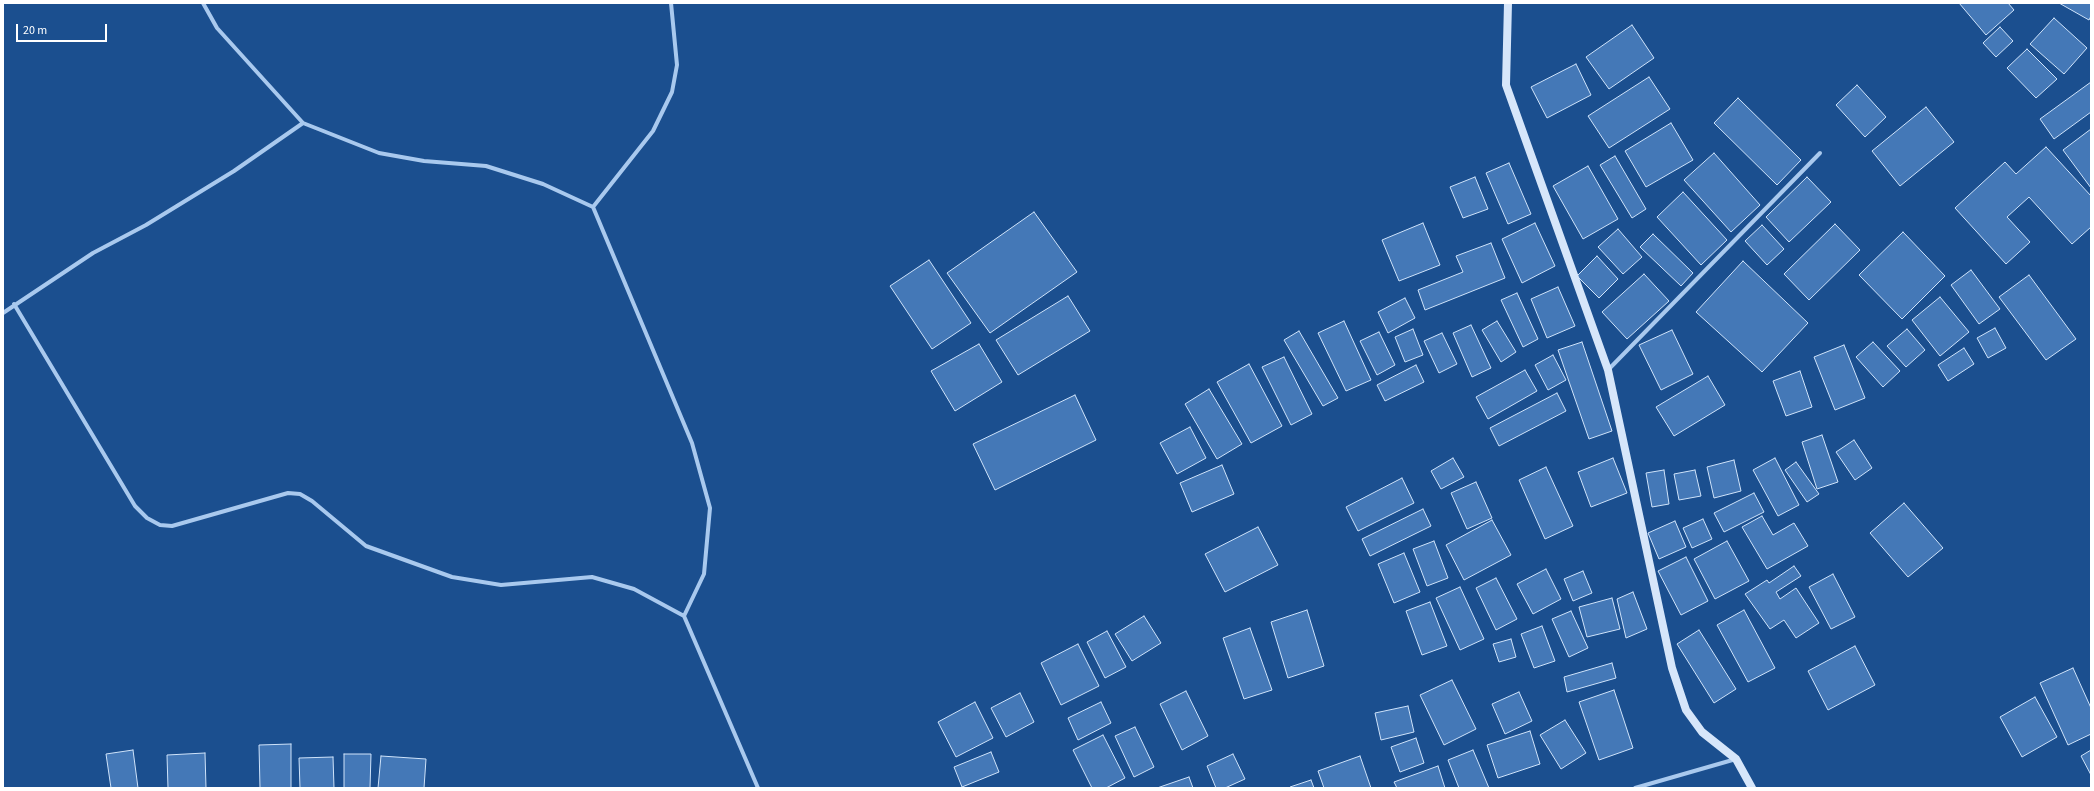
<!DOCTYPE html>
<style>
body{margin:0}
#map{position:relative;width:2094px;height:791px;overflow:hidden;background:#1b4f8f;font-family:"Source Sans 3",sans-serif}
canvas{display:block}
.frame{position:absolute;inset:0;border:4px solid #fff;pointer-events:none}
.scale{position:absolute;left:16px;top:24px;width:91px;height:18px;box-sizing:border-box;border:2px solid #fff;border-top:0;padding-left:5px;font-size:12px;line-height:14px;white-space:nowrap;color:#fff;-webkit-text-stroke:3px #1b4f8f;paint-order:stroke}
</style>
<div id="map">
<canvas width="2094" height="791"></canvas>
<div class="frame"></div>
<div class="scale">20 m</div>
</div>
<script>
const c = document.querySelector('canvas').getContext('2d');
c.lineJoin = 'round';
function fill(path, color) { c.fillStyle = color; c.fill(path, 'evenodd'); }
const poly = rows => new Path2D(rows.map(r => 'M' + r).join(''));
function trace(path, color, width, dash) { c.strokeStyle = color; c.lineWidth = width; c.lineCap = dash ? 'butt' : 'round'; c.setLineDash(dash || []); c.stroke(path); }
const building = poly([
 [1959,3,2008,3,2014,10,1986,35,1959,3],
 [2059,3,2091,3,2091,16,2089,20,2059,3],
 [2054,18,2087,48,2064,74,2030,44,2054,18],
 [1632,25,1654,58,1609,89,1586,57,1632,25],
 [2000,27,2013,41,1996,57,1983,43,2000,27],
 [2027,49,2057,79,2036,98,2007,68,2027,49],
 [1576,64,1591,95,1547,118,1531,87,1576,64],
 [1649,77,1670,109,1609,148,1588,116,1649,77],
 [2091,82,2091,112,2054,139,2040,119,2091,82],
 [1857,85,1886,117,1865,137,1836,105,1857,85],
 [1738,98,1801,160,1777,185,1714,123,1738,98],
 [1926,107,1954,142,1900,186,1872,151,1926,107],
 [1671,123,1693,160,1646,187,1625,151,1671,123],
 [2091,129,2091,188,2063,150,2091,129],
 [2046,147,2091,196,2091,227,2072,244,2029,197,2007,217,2030,242,2006,264,1955,208,2005,162,2016,174,2046,147],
 [1714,153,1760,205,1731,232,1684,180,1714,153],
 [1615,156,1646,209,1632,218,1600,165,1615,156],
 [1509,163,1531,214,1508,224,1486,173,1509,163],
 [1588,166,1618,219,1583,239,1553,186,1588,166],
 [1475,177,1488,209,1463,218,1450,187,1475,177],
 [1807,177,1831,202,1789,242,1766,217,1807,177],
 [1683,192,1727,240,1701,265,1657,217,1683,192],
 [1034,212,1077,272,990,333,947,273,1034,212],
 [1423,223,1440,265,1399,281,1382,240,1423,223],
 [1535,223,1555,266,1522,283,1502,239,1535,223],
 [1835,224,1860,250,1809,300,1784,274,1835,224],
 [1762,225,1784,249,1767,265,1745,241,1762,225],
 [1618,229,1642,257,1623,274,1598,247,1618,229],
 [1903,232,1945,276,1902,319,1859,275,1903,232],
 [1653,234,1693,273,1681,286,1640,247,1653,234],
 [1491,243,1505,278,1425,310,1418,290,1463,272,1456,256,1491,243],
 [1597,256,1618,279,1599,298,1577,276,1597,256],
 [929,260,971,323,932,349,890,286,929,260],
 [1743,261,1808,323,1762,372,1696,312,1743,261],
 [1971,270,2000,309,1979,324,1951,285,1971,270],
 [1644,274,1669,301,1627,339,1602,312,1644,274],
 [2029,275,2076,339,2046,360,1999,297,2029,275],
 [1558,287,1575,326,1547,338,1531,299,1558,287],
 [1517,293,1538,339,1523,347,1501,300,1517,293],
 [1068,296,1090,331,1018,375,996,340,1068,296],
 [1940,297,1969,332,1940,356,1912,320,1940,297],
 [1405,298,1415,318,1388,333,1378,312,1405,298],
 [1344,321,1371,380,1346,391,1318,333,1344,321],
 [1497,321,1516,352,1501,362,1482,330,1497,321],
 [1471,325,1491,368,1472,377,1453,333,1471,325],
 [1995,328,2006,348,1988,358,1977,338,1995,328],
 [1413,329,1423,355,1405,362,1395,337,1413,329],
 [1907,329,1925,350,1906,367,1887,346,1907,329],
 [1672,330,1693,374,1661,390,1639,345,1672,330],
 [1299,331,1338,398,1323,406,1284,340,1299,331],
 [1379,332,1395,365,1377,375,1360,341,1379,332],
 [1442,333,1457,364,1439,373,1424,341,1442,333],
 [1582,342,1612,431,1589,439,1558,350,1582,342],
 [1873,342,1900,371,1883,387,1856,357,1873,342],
 [979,344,1002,382,955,411,931,371,979,344],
 [1844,345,1865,398,1835,410,1814,357,1844,345],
 [1964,348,1974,364,1948,381,1938,365,1964,348],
 [1553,355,1566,380,1548,390,1535,365,1553,355],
 [1284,357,1312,414,1291,425,1262,367,1284,357],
 [1249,364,1282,426,1251,443,1217,382,1249,364],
 [1416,365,1424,382,1385,401,1377,385,1416,365],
 [1525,370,1537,391,1488,419,1476,397,1525,370],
 [1800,371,1812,407,1786,416,1773,381,1800,371],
 [1708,376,1725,405,1674,436,1656,407,1708,376],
 [1209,389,1242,444,1217,459,1185,404,1209,389],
 [1557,393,1566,411,1499,446,1490,428,1557,393],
 [1075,395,1096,440,995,490,973,444,1075,395],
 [1190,427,1206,458,1177,474,1160,443,1190,427],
 [1822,435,1838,482,1817,489,1802,442,1822,435],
 [1854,440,1872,468,1855,480,1836,452,1854,440],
 [1453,458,1464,477,1441,489,1431,471,1453,458],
 [1613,458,1627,493,1591,507,1578,472,1613,458],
 [1775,458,1799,505,1778,516,1753,470,1775,458],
 [1734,460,1741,491,1714,498,1707,467,1734,460],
 [1796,462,1819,494,1807,502,1785,470,1796,462],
 [1222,465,1234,494,1192,512,1180,483,1222,465],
 [1546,467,1573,526,1545,539,1519,480,1546,467],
 [1664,470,1669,504,1652,507,1646,473,1664,470],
 [1695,470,1701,496,1679,500,1674,474,1695,470],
 [1402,478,1414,503,1358,531,1346,507,1402,478],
 [1476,482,1492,518,1467,529,1451,493,1476,482],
 [1754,493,1764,512,1724,532,1714,513,1754,493],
 [1904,503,1943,548,1908,577,1870,533,1904,503],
 [1423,509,1431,526,1370,556,1362,539,1423,509],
 [1762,516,1773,535,1794,523,1808,546,1767,569,1742,527,1762,516],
 [1703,519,1712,539,1692,548,1683,528,1703,519],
 [1492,520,1511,555,1464,580,1446,545,1492,520],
 [1675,521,1686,547,1659,559,1648,533,1675,521],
 [1258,527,1278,565,1225,592,1205,554,1258,527],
 [1434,541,1448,578,1427,586,1413,549,1434,541],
 [1727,541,1749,581,1715,599,1694,559,1727,541],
 [1404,553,1420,592,1394,603,1378,564,1404,553],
 [1686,557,1708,601,1681,615,1658,571,1686,557],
 [1794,566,1801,576,1776,592,1780,599,1796,588,1819,623,1796,638,1784,620,1770,629,1745,594,1767,580,1769,583,1794,566],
 [1546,569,1561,599,1533,614,1517,584,1546,569],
 [1583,571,1592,593,1573,601,1564,579,1583,571],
 [1833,574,1855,617,1831,629,1809,587,1833,574],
 [1496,578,1517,619,1496,630,1476,588,1496,578],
 [1460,587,1484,639,1460,650,1436,598,1460,587],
 [1633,592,1647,629,1626,638,1617,599,1633,592],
 [1612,598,1620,629,1587,637,1579,607,1612,598],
 [1430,602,1447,646,1422,655,1406,611,1430,602],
 [1307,610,1324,666,1288,678,1271,622,1307,610],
 [1744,610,1775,668,1748,682,1717,625,1744,610],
 [1571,611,1588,648,1569,657,1552,619,1571,611],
 [1144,616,1161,643,1132,661,1115,634,1144,616],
 [1542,626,1555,661,1534,668,1521,634,1542,626],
 [1250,628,1272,690,1244,699,1223,638,1250,628],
 [1699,630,1736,689,1714,703,1677,644,1699,630],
 [1107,631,1126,667,1105,678,1087,642,1107,631],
 [1511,639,1516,657,1499,662,1493,644,1511,639],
 [1078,644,1099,686,1061,705,1041,663,1078,644],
 [1855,646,1875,685,1828,710,1808,671,1855,646],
 [1612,663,1616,678,1567,692,1564,677,1612,663],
 [2073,668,2091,708,2091,734,2068,745,2040,683,2073,668],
 [1452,680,1476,729,1444,745,1420,695,1452,680],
 [1614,690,1633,748,1599,760,1579,702,1614,690],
 [1186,691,1208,736,1182,750,1160,704,1186,691],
 [1519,692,1532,721,1505,734,1492,704,1519,692],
 [1020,693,1034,722,1006,737,991,708,1020,693],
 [2035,697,2057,737,2022,757,2000,717,2035,697],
 [975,702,993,738,956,757,938,722,975,702],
 [1101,702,1111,723,1078,740,1068,718,1101,702],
 [1408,706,1414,732,1381,740,1375,713,1408,706],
 [1565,720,1586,753,1561,769,1540,735,1565,720],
 [1135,727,1154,767,1134,777,1115,736,1135,727],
 [1530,731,1540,764,1498,778,1487,745,1530,731],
 [1103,735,1125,778,1106,788,1092,788,1073,750,1103,735],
 [1416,738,1424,763,1400,772,1391,747,1416,738],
 [291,744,291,788,260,788,259,745,291,744],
 [133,750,138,788,111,788,106,754,133,750],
 [1473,750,1489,788,1459,788,1448,760,1473,750],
 [2091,750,2091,775,2081,756,2091,750],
 [991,752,999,772,962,787,954,767,991,752],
 [205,753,206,788,168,788,167,755,205,753],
 [344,754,371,754,370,788,344,788,344,754],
 [1233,754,1245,779,1225,788,1216,788,1207,766,1233,754],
 [381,756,426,759,424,788,378,788,381,756],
 [1360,756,1371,788,1324,788,1318,771,1360,756],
 [333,757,334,788,300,788,299,758,333,757],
 [1438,766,1445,788,1397,788,1394,782,1438,766],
 [1189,777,1193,788,1157,788,1189,777],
 [1311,780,1314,788,1290,788,1290,787,1311,780]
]);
fill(building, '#4478b7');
trace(building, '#cfe3fa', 1);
trace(poly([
 [203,3,217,28,303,123,379,153,424,161,486,166,543,184,593,207,692,443,710,508,704,574,684,616,758,788],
 [593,207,653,131,672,92,677,65,671,3],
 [14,304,135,506,147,518,160,525,172,526,288,493,300,494,312,501,366,546,452,577,501,585,592,577,634,589,684,616],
 [3,313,93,253,146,225,234,171,303,123],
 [1608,370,1820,153],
 [1635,788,1736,759]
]), '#a9c9ee', 4);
trace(poly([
 [1508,3,1506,85,1608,370,1672,668,1686,710,1702,732,1736,759,1752,788]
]), '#d6e6fa', 8);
</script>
